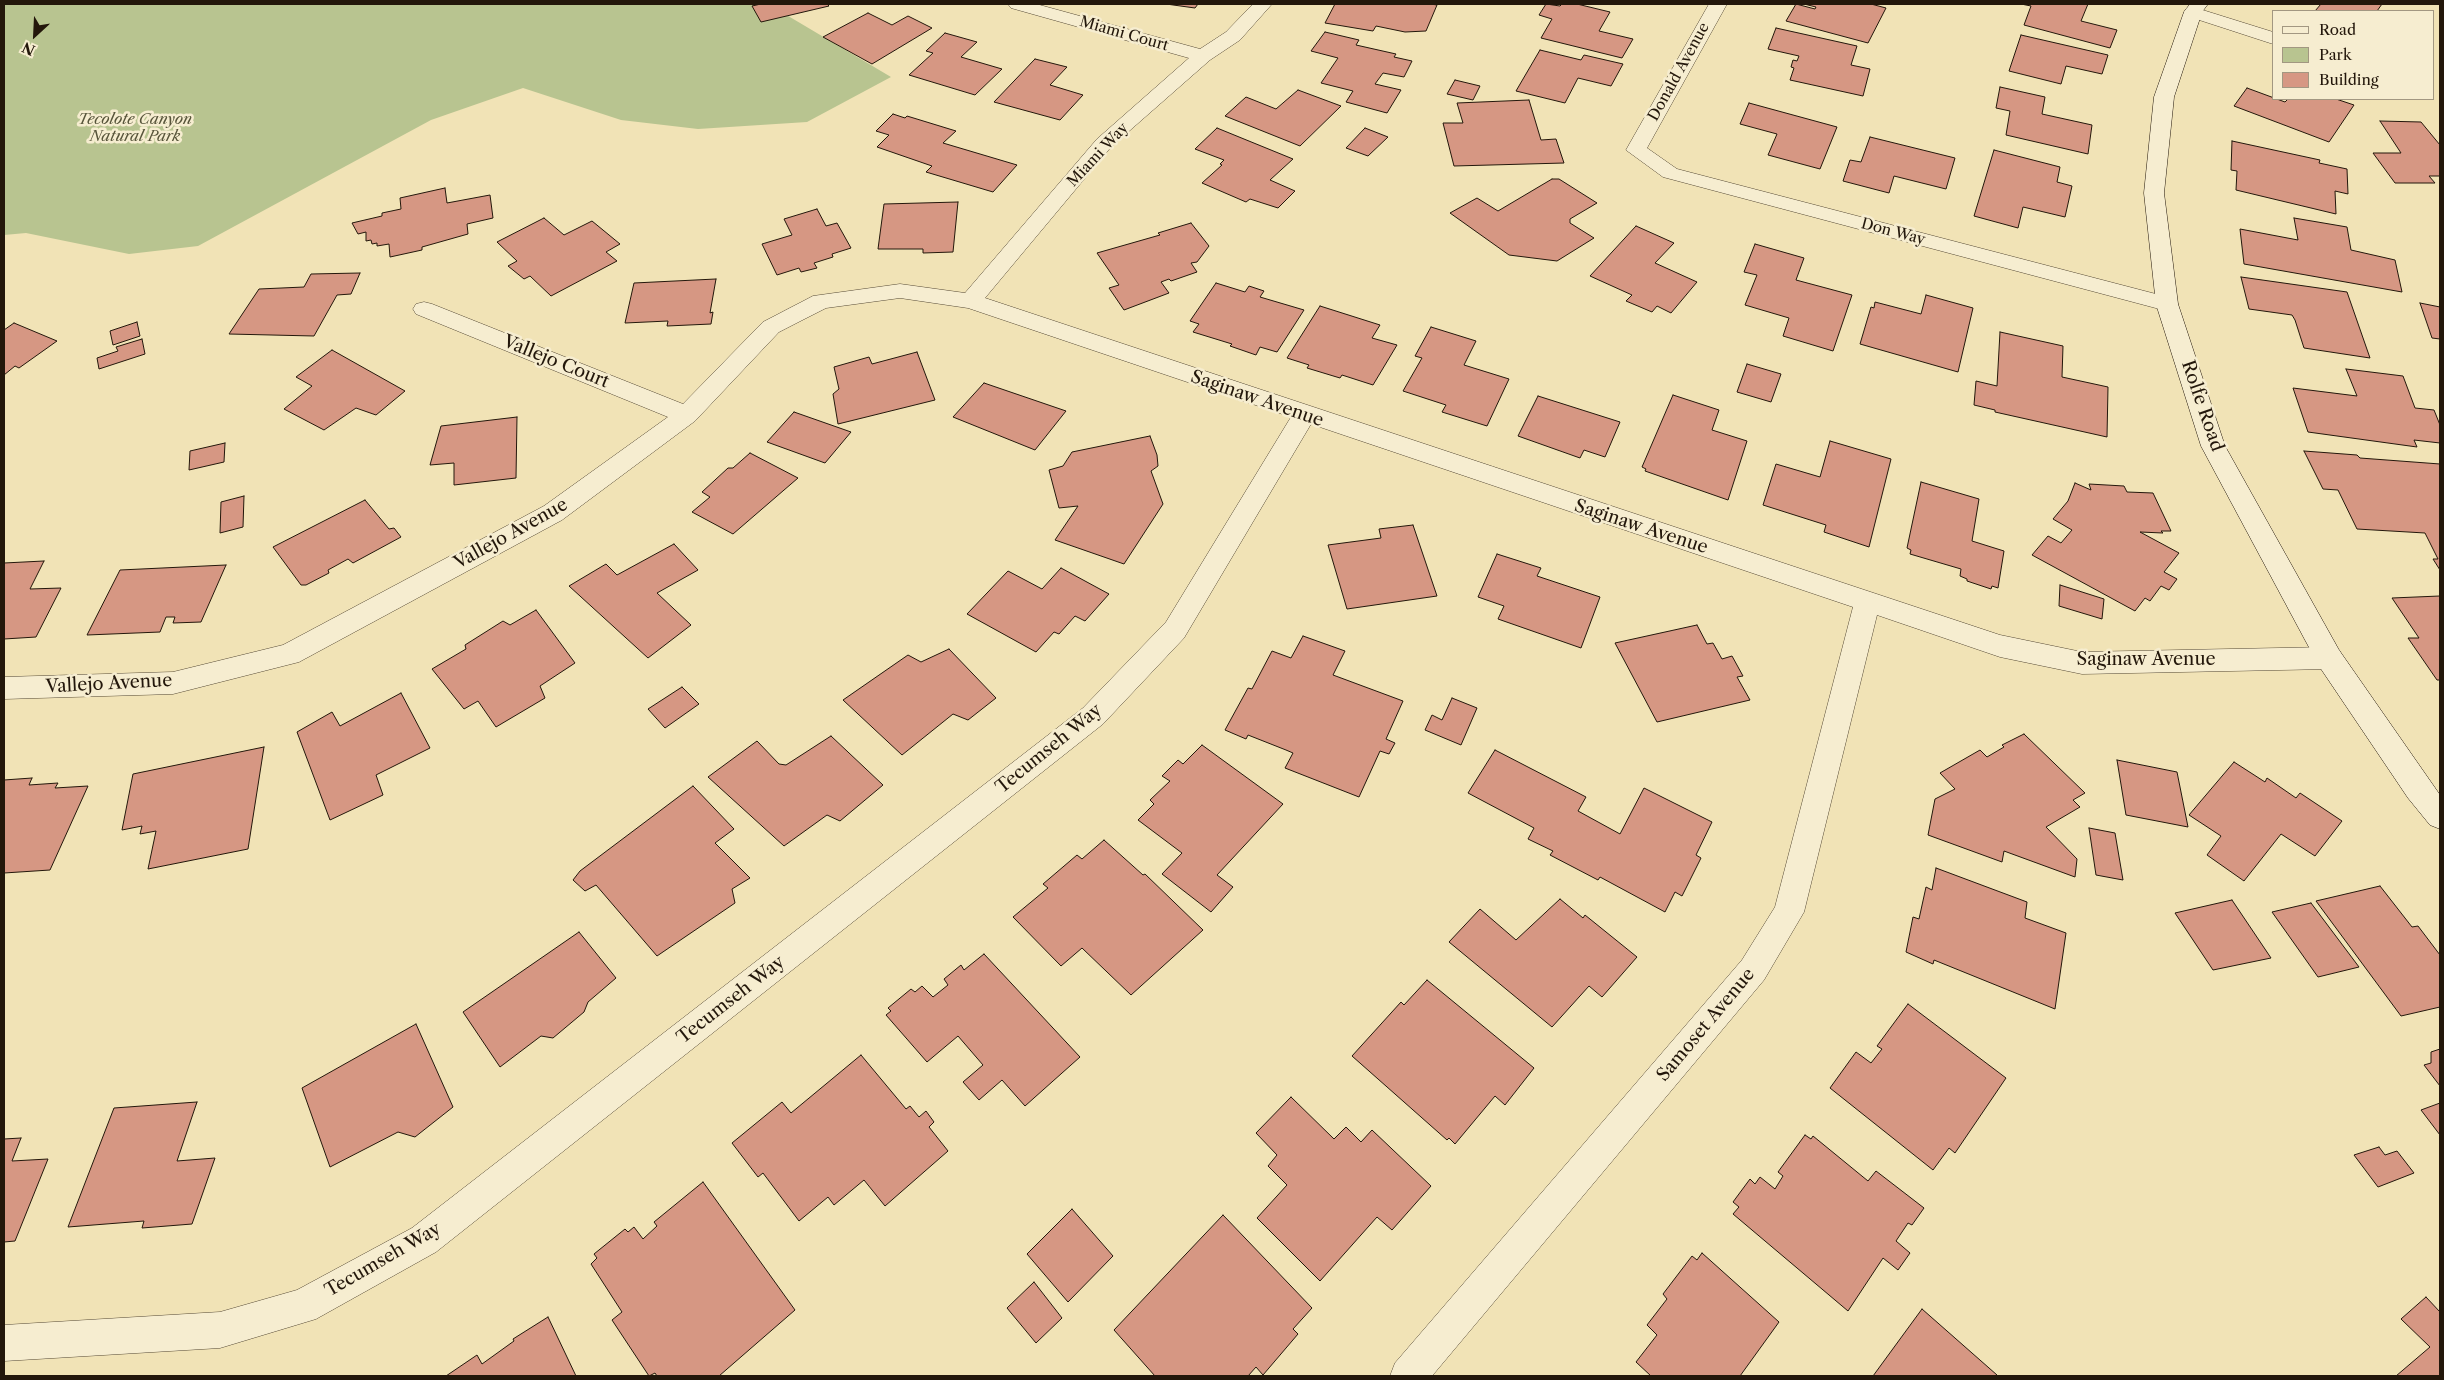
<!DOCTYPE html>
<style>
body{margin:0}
#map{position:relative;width:2444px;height:1380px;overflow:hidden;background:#f1e3b6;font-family:"Libre Caslon Text",serif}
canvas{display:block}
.frame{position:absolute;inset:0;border:5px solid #23170b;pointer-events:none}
.legend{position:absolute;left:2272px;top:10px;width:162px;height:90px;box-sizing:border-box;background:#f6edd0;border:1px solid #a29781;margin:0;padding:6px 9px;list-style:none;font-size:15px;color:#23170b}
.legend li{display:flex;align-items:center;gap:10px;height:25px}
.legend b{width:25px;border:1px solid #a29781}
.north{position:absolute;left:10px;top:10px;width:50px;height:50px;-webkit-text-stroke:4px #f6edd0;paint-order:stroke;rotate:205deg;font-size:14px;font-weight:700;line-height:20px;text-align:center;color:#23170b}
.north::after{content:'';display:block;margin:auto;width:18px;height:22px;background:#23170b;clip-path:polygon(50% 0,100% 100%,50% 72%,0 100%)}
</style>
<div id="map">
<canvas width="2444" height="1380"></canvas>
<div class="frame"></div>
<ul class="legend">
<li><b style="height:6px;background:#f6edd0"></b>Road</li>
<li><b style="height:14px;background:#b8c490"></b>Park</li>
<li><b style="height:14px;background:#d69783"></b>Building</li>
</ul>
<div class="north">N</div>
</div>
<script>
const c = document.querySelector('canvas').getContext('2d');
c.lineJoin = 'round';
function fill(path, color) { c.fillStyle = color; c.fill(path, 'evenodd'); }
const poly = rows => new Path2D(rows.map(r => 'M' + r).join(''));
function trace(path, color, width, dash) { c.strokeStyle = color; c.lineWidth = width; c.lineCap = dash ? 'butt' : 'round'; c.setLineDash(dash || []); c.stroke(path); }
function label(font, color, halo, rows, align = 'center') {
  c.font = font + ' "Libre Caslon Text",serif'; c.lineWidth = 5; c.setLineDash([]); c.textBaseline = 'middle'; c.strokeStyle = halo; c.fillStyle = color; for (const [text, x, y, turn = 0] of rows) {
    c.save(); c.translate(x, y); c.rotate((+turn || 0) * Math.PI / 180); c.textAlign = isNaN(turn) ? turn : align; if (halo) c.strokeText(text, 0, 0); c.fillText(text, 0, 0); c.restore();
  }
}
fill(poly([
 [4,4,768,4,891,77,807,122,698,129,621,120,523,88,431,120,198,246,129,254,26,233,4,235]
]), '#b8c490');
const building = poly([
 [761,4,827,4,829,6,761,22,752,6,761,4],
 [1166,4,1198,4,1195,8,1166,4],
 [1335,4,1431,4,1437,5,1426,31,1405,32,1376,26,1373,31,1325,23,1335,4],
 [1546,4,1560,6,1562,4,1577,4,1610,12,1599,31,1633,39,1622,58,1541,38,1552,19,1539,15,1546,4],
 [1796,4,1815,9,1816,7,1804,4,1871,4,1886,8,1868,43,1786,21,1796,4],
 [2021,4,2088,4,2081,21,2117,30,2110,48,2024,25,2031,6,2021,4],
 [2321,4,2382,4,2377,11,2315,11,2321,4],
 [868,13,892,25,908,16,932,28,872,64,823,37,868,13],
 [1776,28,1857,46,1851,65,1870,69,1863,96,1790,80,1794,68,1791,67,1793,60,1797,61,1799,56,1768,49,1776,28],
 [1325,32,1359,40,1356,45,1396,54,1394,57,1412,61,1404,77,1383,73,1375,84,1401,90,1387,113,1346,102,1353,91,1321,83,1338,58,1311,51,1325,32],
 [945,33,977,42,961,57,1002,69,975,95,909,75,933,53,926,51,945,33],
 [2021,35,2108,55,2102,74,2066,66,2061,84,2009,71,2021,35],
 [1540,50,1581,60,1584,55,1623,64,1611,86,1578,78,1565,103,1516,91,1540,50],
 [1035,59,1067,67,1050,85,1083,95,1060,120,994,102,1035,59],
 [1455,80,1480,86,1473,100,1447,94,1455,80],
 [2000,87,2045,97,2042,114,2092,125,2088,154,2006,135,2010,111,1996,108,2000,87],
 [2247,88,2285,102,2288,99,2336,99,2354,105,2329,142,2234,106,2247,88],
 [1298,90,1341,106,1300,146,1225,116,1246,97,1276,109,1298,90],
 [1529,100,1541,140,1556,139,1564,163,1454,166,1443,123,1463,123,1457,103,1529,100],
 [1749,103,1837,127,1820,169,1768,155,1777,134,1740,124,1749,103],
 [893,114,905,118,907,116,956,131,943,143,1017,165,993,192,926,172,932,166,877,147,889,135,876,131,893,114],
 [2380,121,2421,122,2440,145,2440,176,2429,176,2435,183,2395,183,2373,153,2401,153,2380,121],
 [1217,128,1293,159,1270,180,1295,191,1278,208,1250,199,1246,202,1202,183,1222,165,1220,164,1224,160,1195,149,1217,128],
 [1365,128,1388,137,1368,156,1346,148,1365,128],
 [1870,137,1955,158,1946,189,1894,176,1889,193,1843,181,1850,160,1861,162,1870,137],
 [2232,141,2320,160,2319,163,2347,169,2348,194,2335,191,2336,214,2236,190,2237,171,2231,170,2232,141],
 [1994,150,2060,167,2057,182,2072,186,2065,217,2023,207,2018,228,1974,216,1994,150],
 [1552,179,1559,179,1597,203,1570,219,1570,223,1594,238,1557,261,1509,255,1450,213,1477,198,1498,211,1552,179],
 [445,188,447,203,490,195,493,218,467,224,468,234,422,247,422,250,390,257,389,244,377,246,377,243,372,244,371,240,366,241,366,232,358,234,352,223,382,216,382,213,401,209,400,198,445,188],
 [958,202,953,252,923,253,923,249,878,249,884,204,958,202],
 [817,209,826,226,837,223,851,248,832,254,833,257,814,263,817,268,801,272,799,268,777,275,762,244,792,235,784,219,817,209],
 [544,218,564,235,592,221,620,244,606,252,617,261,551,296,530,276,524,279,508,266,517,261,497,242,544,218],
 [2294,218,2347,227,2351,250,2395,260,2402,292,2244,264,2240,229,2298,240,2294,218],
 [1191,223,1209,246,1197,262,1191,263,1197,272,1171,281,1169,279,1161,282,1169,293,1124,310,1109,288,1119,285,1097,253,1160,235,1158,233,1191,223],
 [1636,226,1674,243,1655,263,1697,282,1671,313,1657,306,1652,312,1626,301,1632,295,1590,276,1636,226],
 [1755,244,1804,258,1796,280,1852,295,1833,351,1783,336,1789,318,1745,305,1757,275,1744,272,1755,244],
 [360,273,351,294,337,295,314,336,229,334,259,289,304,287,311,274,360,273],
 [2241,277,2347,292,2370,358,2304,348,2295,320,2292,315,2249,309,2241,277],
 [716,279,710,313,713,312,711,324,667,326,668,321,625,323,634,283,716,279],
 [1216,283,1245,292,1249,286,1264,291,1260,297,1304,310,1277,352,1260,347,1256,355,1230,346,1232,344,1193,332,1199,324,1190,321,1216,283],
 [1926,295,1973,308,1958,372,1860,344,1871,307,1874,308,1875,302,1921,314,1926,295],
 [2420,303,2440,307,2440,339,2432,338,2420,303],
 [1320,306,1380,325,1372,338,1397,345,1373,385,1342,375,1340,378,1307,368,1309,365,1287,358,1320,306],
 [137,322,140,336,113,345,110,331,137,322],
 [14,323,57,341,19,368,15,366,4,375,4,330,14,323],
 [1431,327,1476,341,1464,365,1509,379,1487,426,1442,412,1446,405,1403,391,1422,358,1415,356,1431,327],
 [2000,332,2063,346,2062,377,2108,387,2107,437,1995,412,1995,410,1974,405,1976,381,1997,386,2000,332],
 [142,339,145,354,99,369,97,358,118,351,116,347,142,339],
 [332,350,405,391,376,415,356,408,324,430,284,409,312,386,296,377,332,350],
 [917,352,935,400,838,424,833,394,839,389,834,367,869,357,872,364,917,352],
 [1747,364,1781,374,1771,402,1737,392,1747,364],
 [2346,369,2403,376,2415,408,2434,410,2440,425,2440,443,2414,440,2417,447,2308,432,2293,388,2357,396,2346,369],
 [984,383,1066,411,1035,450,953,417,984,383],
 [1673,395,1719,410,1712,430,1747,441,1728,500,1645,471,1646,469,1642,467,1673,395],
 [1538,396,1620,422,1605,457,1584,450,1580,458,1518,436,1538,396],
 [794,412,851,432,825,463,767,442,794,412],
 [517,417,516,478,454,485,454,463,430,465,441,426,517,417],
 [1150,436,1157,455,1158,466,1151,471,1163,504,1124,564,1055,540,1078,506,1059,508,1049,470,1063,466,1072,452,1150,436],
 [1830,441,1891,459,1869,547,1824,532,1826,525,1763,505,1776,464,1820,477,1830,441],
 [225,443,224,462,189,470,190,451,225,443],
 [2304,451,2357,455,2360,458,2440,464,2440,570,2433,559,2438,559,2425,533,2357,529,2338,490,2323,489,2304,451],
 [750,453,798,478,733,534,692,512,710,497,702,492,728,468,733,468,750,453],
 [1921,482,1979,499,1972,541,2004,551,1998,588,1992,586,1991,589,1967,581,1967,579,1960,576,1961,569,1910,554,1911,550,1907,548,1921,482],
 [2075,483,2091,490,2089,484,2124,486,2127,492,2153,493,2171,531,2161,531,2163,533,2140,532,2179,553,2164,572,2177,579,2169,590,2161,586,2150,601,2145,598,2135,611,2032,555,2048,536,2061,543,2072,530,2053,519,2068,501,2075,483],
 [244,496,243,527,220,533,221,502,244,496],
 [365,500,389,529,394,528,401,537,353,563,348,559,328,570,329,573,306,585,301,585,273,547,365,500],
 [1413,525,1437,596,1347,609,1328,545,1381,538,1379,529,1413,525],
 [674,544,698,570,657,593,691,625,648,658,569,586,606,564,617,575,674,544],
 [1497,554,1541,568,1537,576,1600,597,1581,648,1498,619,1504,606,1478,597,1497,554],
 [44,561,30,589,61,588,36,637,4,639,4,563,44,561],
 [226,565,201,622,173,623,175,617,166,617,160,632,87,635,120,570,226,565],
 [1061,568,1109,594,1085,621,1075,616,1059,634,1054,632,1036,652,967,614,1008,571,1042,589,1061,568],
 [2060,585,2104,599,2102,619,2059,606,2060,585],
 [2440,596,2440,680,2437,680,2408,638,2419,638,2392,598,2440,596],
 [536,610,575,663,540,686,545,698,496,727,478,701,464,709,432,669,466,649,465,645,503,621,510,625,536,610],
 [1697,625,1707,644,1713,643,1722,659,1732,656,1743,676,1737,677,1750,700,1657,722,1615,643,1697,625],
 [1303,636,1345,651,1333,675,1403,701,1386,739,1395,743,1389,754,1380,751,1359,797,1285,768,1293,753,1286,750,1248,735,1246,739,1225,730,1248,688,1252,689,1272,651,1291,658,1303,636],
 [949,649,996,698,968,720,953,714,902,755,843,700,908,655,921,662,949,649],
 [682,687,699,704,665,728,648,709,682,687],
 [401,693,430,748,376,775,383,795,330,820,297,732,332,712,340,726,401,693],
 [1452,698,1477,708,1461,745,1425,730,1432,715,1442,720,1452,698],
 [2024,734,2085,793,2073,800,2080,807,2046,827,2077,859,2075,877,2004,851,2002,862,1928,835,1935,799,1955,789,1940,773,1980,750,1987,757,2004,747,2002,745,2024,734],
 [831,736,883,785,840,821,827,815,784,846,708,777,757,741,779,764,786,765,831,736],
 [1202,745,1283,804,1217,875,1233,887,1211,912,1162,874,1182,853,1138,820,1154,804,1150,800,1170,781,1162,776,1178,760,1183,764,1202,745],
 [264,747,248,849,148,869,156,831,140,834,142,826,122,830,133,774,264,747],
 [1495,750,1586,797,1578,811,1620,834,1644,788,1712,822,1696,855,1701,858,1682,896,1675,892,1665,912,1600,877,1598,880,1550,855,1553,851,1528,839,1534,828,1468,793,1495,750],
 [2117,760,2177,772,2188,827,2126,815,2117,760],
 [2234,762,2265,782,2267,778,2296,798,2300,793,2342,821,2315,856,2281,834,2244,881,2207,855,2221,836,2189,815,2234,762],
 [32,778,29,785,58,783,55,788,88,786,50,870,4,873,4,780,32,778],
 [693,786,734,829,715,843,750,878,732,889,735,903,657,956,596,885,585,891,573,880,580,871,693,786],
 [2089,828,2115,833,2123,880,2096,875,2089,828],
 [1104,840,1143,875,1145,874,1203,930,1131,995,1082,948,1061,966,1013,917,1048,888,1043,884,1077,855,1082,859,1104,840],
 [1936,868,2027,902,2025,918,2066,933,2055,1009,1934,960,1933,964,1906,952,1913,917,1919,919,1926,887,1932,890,1936,868],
 [2380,886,2412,927,2418,926,2440,955,2440,1007,2401,1016,2316,901,2380,886],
 [1560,899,1583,918,1585,915,1637,957,1602,997,1589,986,1552,1027,1449,942,1480,909,1516,940,1560,899],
 [2232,900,2271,958,2213,970,2175,913,2232,900],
 [2311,903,2359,967,2318,977,2272,912,2311,903],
 [579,932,616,978,588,1002,584,1012,553,1038,541,1036,500,1067,463,1012,579,932],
 [984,954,1080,1057,1025,1106,1002,1080,979,1100,963,1082,983,1065,958,1036,927,1062,886,1015,891,1011,888,1008,911,989,915,992,922,986,933,997,948,985,944,979,961,965,964,970,984,954],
 [1427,980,1534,1068,1505,1105,1495,1096,1455,1144,1449,1138,1447,1140,1352,1056,1401,1002,1404,1005,1427,980],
 [1908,1004,2006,1078,1955,1153,1949,1148,1933,1170,1830,1088,1856,1052,1871,1063,1882,1049,1877,1046,1908,1004],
 [416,1024,453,1107,415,1137,398,1132,330,1167,302,1088,416,1024],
 [2440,1049,2440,1086,2424,1065,2431,1063,2431,1052,2440,1049],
 [861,1055,906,1109,910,1106,919,1117,926,1111,934,1122,929,1127,948,1151,885,1206,864,1180,834,1205,828,1197,799,1221,763,1173,758,1177,732,1143,782,1102,791,1113,861,1055],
 [1291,1097,1334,1139,1346,1127,1361,1142,1372,1130,1431,1186,1392,1230,1377,1217,1320,1281,1257,1218,1287,1185,1268,1166,1277,1155,1256,1133,1291,1097],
 [197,1102,177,1161,215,1158,192,1224,142,1228,144,1221,68,1227,114,1108,197,1102],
 [2440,1103,2440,1135,2421,1110,2440,1103],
 [1805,1135,1811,1139,1813,1136,1868,1181,1876,1171,1924,1208,1912,1225,1908,1223,1896,1241,1910,1253,1898,1270,1883,1258,1848,1311,1733,1214,1739,1207,1733,1202,1750,1179,1755,1184,1760,1177,1775,1189,1783,1176,1778,1172,1805,1135],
 [21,1138,12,1161,48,1159,15,1241,4,1242,4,1139,21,1138],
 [2379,1147,2385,1155,2397,1151,2414,1173,2378,1187,2354,1155,2379,1147],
 [703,1182,795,1310,719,1376,657,1376,655,1373,649,1376,612,1320,622,1312,591,1264,597,1258,594,1254,625,1229,628,1232,634,1227,643,1239,657,1226,654,1222,703,1182],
 [1072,1209,1113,1256,1068,1302,1027,1254,1072,1209],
 [1223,1215,1312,1308,1293,1329,1298,1334,1263,1375,1256,1367,1248,1376,1155,1376,1114,1330,1223,1215],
 [1702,1253,1779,1322,1740,1376,1651,1376,1636,1362,1657,1335,1647,1325,1667,1299,1663,1294,1692,1256,1697,1260,1702,1253],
 [1034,1282,1062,1318,1036,1343,1007,1308,1034,1282],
 [2426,1297,2440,1312,2440,1376,2396,1376,2430,1347,2401,1319,2426,1297],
 [1922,1309,1997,1375,1996,1376,1873,1376,1922,1309],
 [548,1317,576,1376,446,1376,477,1355,482,1364,514,1341,513,1339,548,1317]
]);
fill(building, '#d69783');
trace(building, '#23170b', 1);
const street = poly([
 [1008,4,1036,4,1200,49,1226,32,1253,4,1272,4,1240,40,1210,60,1111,147,985,298,2000,635,2082,652,2329,647,2339,650,2343,658,2339,666,2329,669,2082,674,2000,657,1877,615,1804,912,1764,980,1432,1376,1390,1376,1395,1363,1742,960,1775,907,1853,607,1311,424,1184,638,1103,724,436,1252,316,1319,220,1348,4,1361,4,1325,220,1312,297,1290,412,1228,1083,708,1166,622,1291,417,968,308,900,298,826,308,779,332,695,421,562,520,299,662,173,694,4,699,4,677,173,672,283,645,544,506,668,417,416,314,413,309,416,304,424,302,432,304,683,404,763,322,813,296,900,284,965,293,1097,139,1189,58,1011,8,1008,4],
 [1709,4,1727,4,1647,148,1677,169,2175,299,2178,304,2175,309,2167,311,1663,177,1626,150,1709,4],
 [2193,7,2273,32,2273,44,2187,16,2184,12,2187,8,2193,7]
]);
const secondary = poly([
 [2190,4,2208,4,2202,12,2174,97,2164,193,2178,304,2225,446,2339,650,2440,795,2440,829,2430,825,2408,798,2319,666,2201,446,2156,304,2144,193,2154,97,2184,12,2190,4]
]);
trace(street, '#564a36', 1);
trace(secondary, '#23170b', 1);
fill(street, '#f6edd0');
fill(secondary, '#f6edd0');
label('15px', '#23170b', '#f6edd0', [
 ["Miami Court",1124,34,16],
 ["Donald Avenue",1679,72,-61],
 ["Miami Way",1098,155,-47],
 ["Don Way",1893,232,15]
]);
label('italic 15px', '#57543a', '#f6edd0', [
 ["Tecolote Canyon",135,120],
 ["Natural Park",135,137]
]);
label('18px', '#23170b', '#f6edd0', [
 ["Vallejo Court",556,362,22],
 ["Saginaw Avenue",1257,399,19],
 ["Rolfe Road",2202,406,71],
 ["Saginaw Avenue",1641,527,18],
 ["Vallejo Avenue",511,534,-29],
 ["Saginaw Avenue",2146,660],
 ["Vallejo Avenue",109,684,-3],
 ["Tecumseh Way",1049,749,-39],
 ["Tecumseh Way",731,1000,-38],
 ["Samoset Avenue",1706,1025,-50],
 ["Tecumseh Way",383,1260,-30]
]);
</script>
